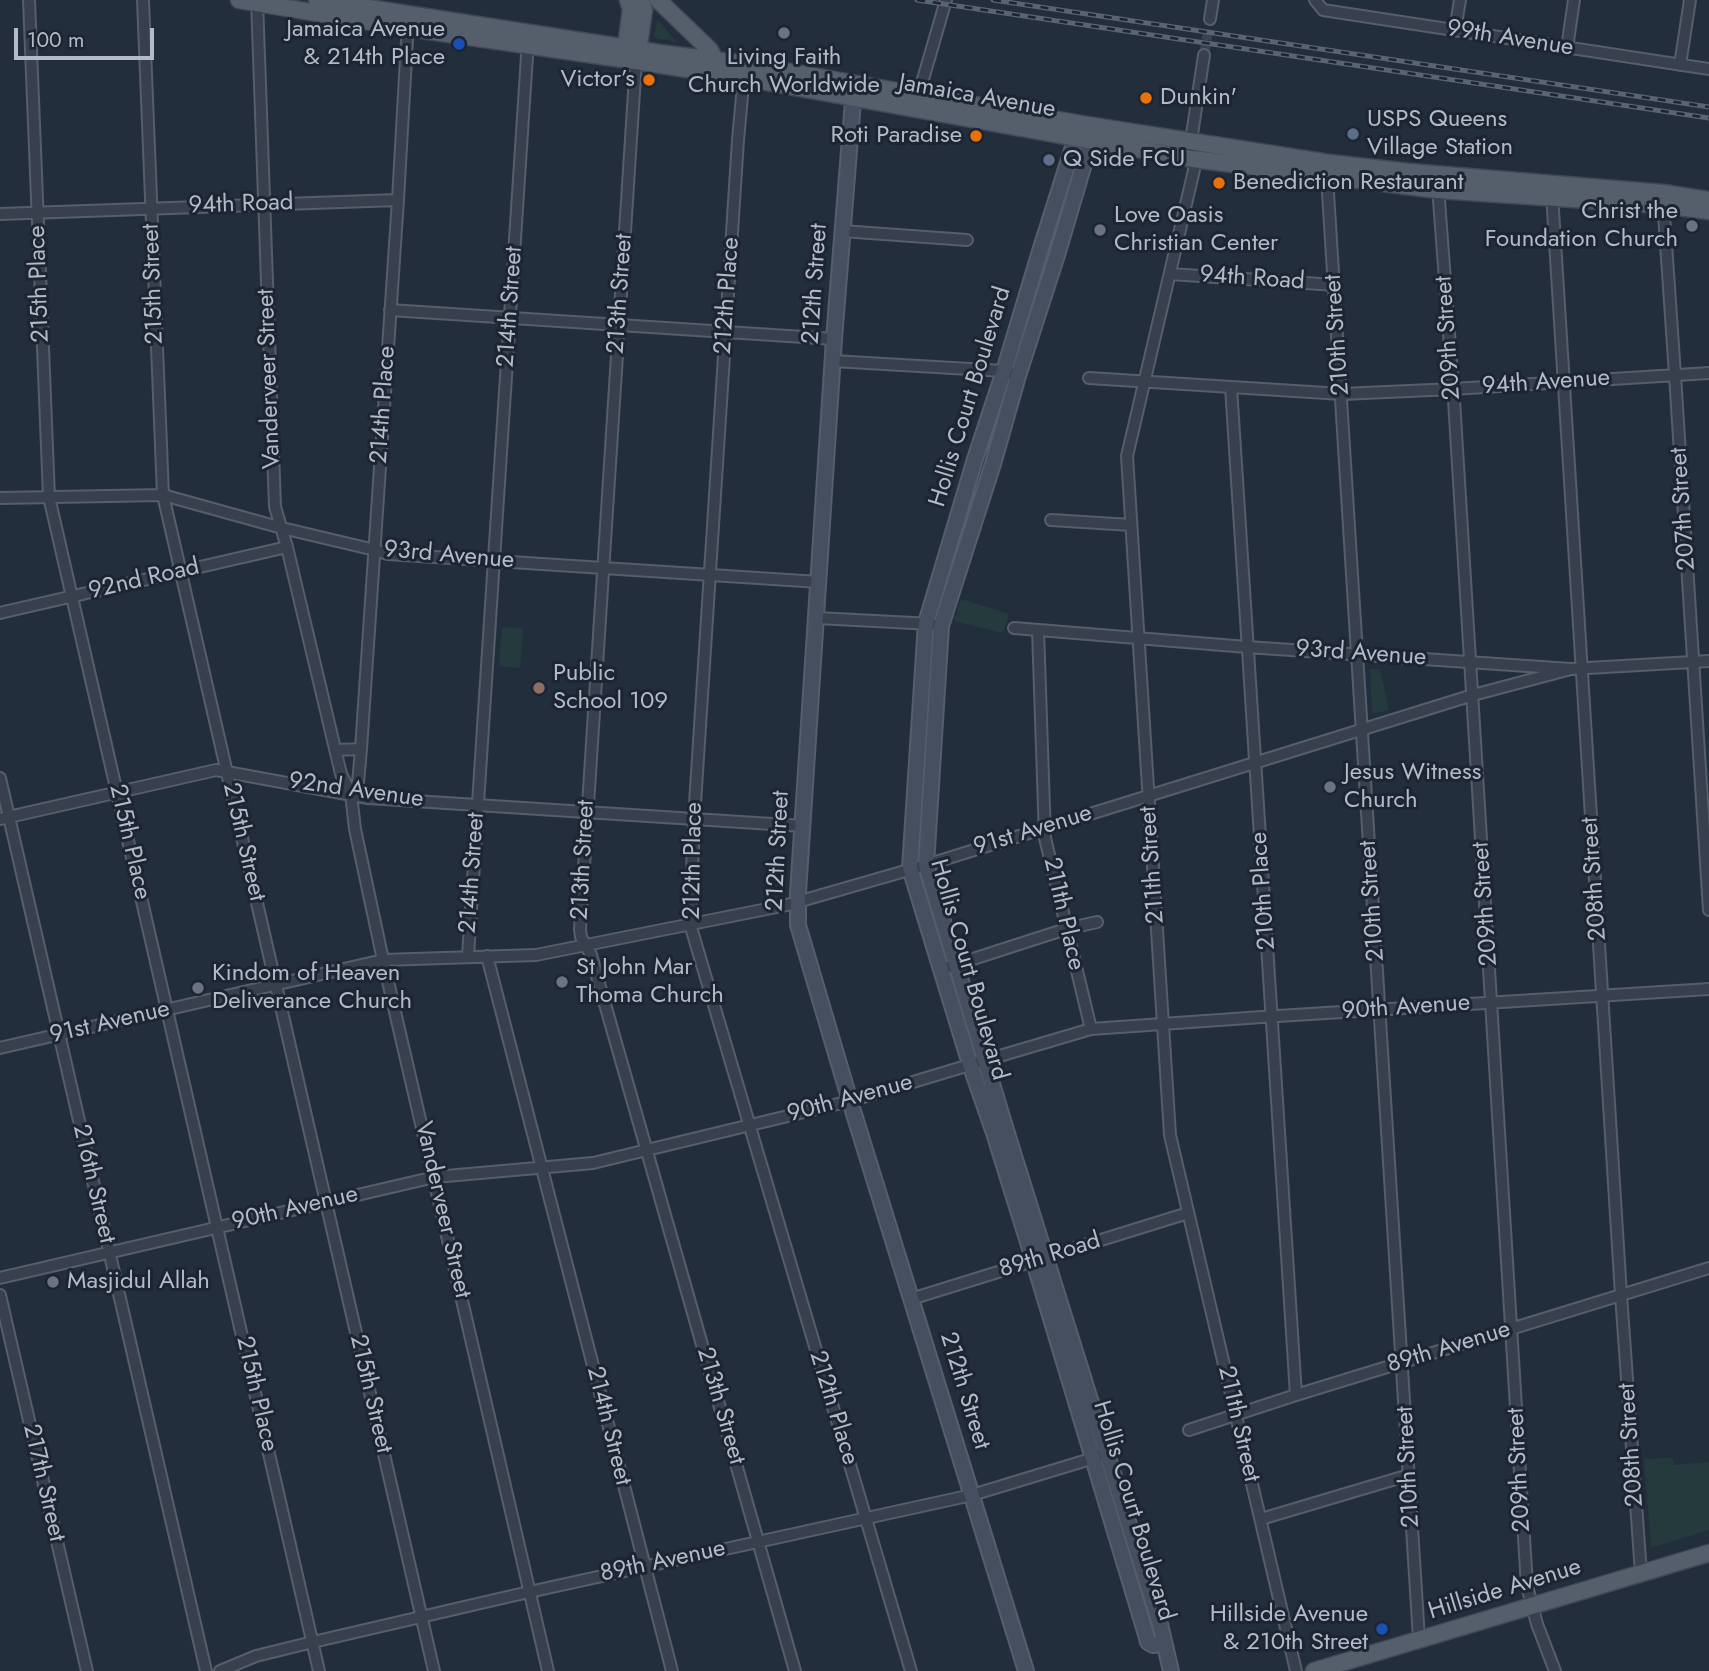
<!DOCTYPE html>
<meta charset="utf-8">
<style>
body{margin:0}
#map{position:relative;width:1709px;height:1671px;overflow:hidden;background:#232e3c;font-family:Jost,sans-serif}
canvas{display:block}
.scale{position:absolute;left:14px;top:28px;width:140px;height:32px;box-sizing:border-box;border:4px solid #b3bbc8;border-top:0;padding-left:9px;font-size:21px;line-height:24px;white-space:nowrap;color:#b3bbc8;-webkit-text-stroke:5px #1c2531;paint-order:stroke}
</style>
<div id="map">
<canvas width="1709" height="1671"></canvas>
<div class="scale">100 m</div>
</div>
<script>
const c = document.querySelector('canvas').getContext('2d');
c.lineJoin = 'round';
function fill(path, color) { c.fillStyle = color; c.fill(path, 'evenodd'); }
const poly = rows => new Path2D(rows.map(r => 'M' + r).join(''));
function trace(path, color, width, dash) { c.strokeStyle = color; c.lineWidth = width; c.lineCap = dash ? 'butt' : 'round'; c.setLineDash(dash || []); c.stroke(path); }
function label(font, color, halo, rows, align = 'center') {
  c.font = font + ' Jost,sans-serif'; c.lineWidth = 6; c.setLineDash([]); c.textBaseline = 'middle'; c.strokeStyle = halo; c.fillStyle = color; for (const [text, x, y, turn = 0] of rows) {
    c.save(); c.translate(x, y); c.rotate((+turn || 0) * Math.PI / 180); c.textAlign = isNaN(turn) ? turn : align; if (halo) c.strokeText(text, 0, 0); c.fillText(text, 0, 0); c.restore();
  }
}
fill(poly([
 [657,19,677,42,654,38],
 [961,599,1009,614,1003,633,954,621],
 [502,627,523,628,520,668,499,666],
 [1370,669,1380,669,1389,710,1372,714],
 [1673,1458,1674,1465,1709,1462,1709,1530,1651,1548,1644,1459]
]), '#253a3d');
trace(poly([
 [1204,55,1210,19]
]), '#394351', 10, [10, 5]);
const street = poly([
 [29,0,49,497,319,1671],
 [143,0,163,495,434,1671],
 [257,0,275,507,287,547,341,774,351,794,355,829,383,960,548,1671],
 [1315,0,1323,10,1709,69],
 [1210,19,1213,0],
 [1455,30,1460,0],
 [1567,48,1574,0],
 [1204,55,1191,141,1194,170,1127,456,1170,1135,1296,1671],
 [636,61,580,929,581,937,591,955,795,1671],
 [1680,65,1690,0],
 [744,74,738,140,694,819,690,924,911,1671],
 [917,100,946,0],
 [1328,169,1327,177,1419,1639],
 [1438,187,1454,400,1527,1586,1537,1624,1555,1671],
 [1552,194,1621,1295,1641,1573],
 [1663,200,1675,375,1709,910],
 [0,214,398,200],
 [842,231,967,240],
 [1170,274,1335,285],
 [390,310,834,339],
 [833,361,1004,371,1018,376],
 [1089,378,1342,394,1453,389,1709,373],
 [1231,387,1296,1395],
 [0,498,163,495,282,528,375,550,388,554,819,582],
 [1051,520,1131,525],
 [0,613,287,547],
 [817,618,932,624],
 [1014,628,1247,647,1571,669,1709,661],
 [1038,630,1045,838,1091,1029],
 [336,750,361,749],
 [0,778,206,1671],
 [351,794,358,783,361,749,398,200,408,23],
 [0,819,216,770,368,798,803,826],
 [468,956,528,41],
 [487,956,672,1671],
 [942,969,1066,929,1097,922],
 [0,1048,383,960,536,955,787,905,926,865,1473,695,1571,669],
 [0,1278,435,1177,593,1163,850,1101,986,1060,1091,1029,1262,1017,1709,989],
 [0,1295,87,1671],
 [911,1299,1188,1213],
 [1189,1430,1296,1395,1709,1268],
 [1261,1519,1409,1475],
 [220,1671,256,1656,313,1642,520,1594,972,1495,1094,1458,1106,1452]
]);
const secondary = poly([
 [854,88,834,339,798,893,798,925,850,1101,1026,1671],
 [1079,128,1041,248,1004,371,975,459,926,623,910,868,970,1064,994,1133,1031,1252,1147,1638,1148,1642,1153,1645,1159,1644,1163,1641],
 [1094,130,1058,252,1018,376,993,464,941,626,926,865,1006,1130,1160,1624,1171,1671]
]);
const primary = poly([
 [239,0,407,28,636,61,744,78,1193,159,1438,190,1663,205,1709,211],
 [317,0,659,53,745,64,1081,124,1329,163,1409,172,1663,193,1709,200],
 [628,0,631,9,626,47,631,53],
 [658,0,710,50,715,60],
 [637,59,644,10,641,0],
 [1314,1671,1709,1553]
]);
trace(street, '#555e6a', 14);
trace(secondary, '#555e6a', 18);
trace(primary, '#404955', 19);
trace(street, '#37404c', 10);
trace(secondary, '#454f5f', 14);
trace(primary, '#555f6c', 16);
const rail = poly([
 [917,0,1709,118],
 [993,0,1709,107]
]);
trace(rail, '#596473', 5);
trace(rail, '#1c2531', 2.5, [8]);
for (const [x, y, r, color] of [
 [784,33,7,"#6b7280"],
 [459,44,7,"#1a4fb4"],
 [649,80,7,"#e8710a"],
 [1146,98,7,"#e8710a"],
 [1353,134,7,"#5c6f8a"],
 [976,136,7,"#e8710a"],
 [1049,160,7,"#5c6f8a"],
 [1219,183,7,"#e8710a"],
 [1692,226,7,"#6b7280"],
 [1100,230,7,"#6b7280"],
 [539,688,7,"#8d6e63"],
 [1330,787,7,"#6b7280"],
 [562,982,7,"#6b7280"],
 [198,988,7,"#6b7280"],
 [53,1282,7,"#6b7280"],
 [1382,1629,7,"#1a4fb4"]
]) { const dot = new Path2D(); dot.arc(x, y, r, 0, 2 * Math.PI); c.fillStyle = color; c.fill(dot); trace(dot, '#1c2531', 2.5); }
label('24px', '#b3bbc8', '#1c2531', [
 ["Jamaica Avenue",445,30,"right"],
 ["& 214th Place",445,58,"right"],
 ["Living Faith",784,58,"center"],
 ["Church Worldwide",784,86,"center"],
 ["Victor’s",635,80,"right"],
 ["Dunkin'",1160,98],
 ["USPS Queens",1367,120],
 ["Village Station",1367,148],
 ["Roti Paradise",962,136,"right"],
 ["Q Side FCU",1063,160],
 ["Benediction Restaurant",1233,183],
 ["Christ the",1678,212,"right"],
 ["Foundation Church",1678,240,"right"],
 ["Love Oasis",1114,216],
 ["Christian Center",1114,244],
 ["Public",553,674],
 ["School 109",553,702],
 ["Jesus Witness",1344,773],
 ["Church",1344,801],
 ["St John Mar",576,968],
 ["Thoma Church",576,996],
 ["Kindom of Heaven",212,974],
 ["Deliverance Church",212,1002],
 ["Masjidul Allah",67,1282],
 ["Hillside Avenue",1368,1615,"right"],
 ["& 210th Street",1368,1643,"right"]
], 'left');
label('24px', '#b3bbc8', '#1c2531', [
 ["99th Avenue",1510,39,9],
 ["Jamaica Avenue",977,97,10],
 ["94th Road",241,205,-2],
 ["94th Road",1252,279,4],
 ["215th Place",40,284,-92],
 ["215th Street",154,284,-92],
 ["212th Street",816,284,-86],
 ["213th Street",621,294,-86],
 ["212th Place",728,296,-86],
 ["214th Street",511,307,-86],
 ["210th Street",1338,335,-94],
 ["209th Street",1449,338,-94],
 ["Vanderveer Street",270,379,-92],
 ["94th Avenue",1546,383,-4],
 ["Hollis Court Boulevard",971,397,-73],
 ["214th Place",384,405,-86],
 ["207th Street",1684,509,-94],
 ["93rd Avenue",449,556,5],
 ["92nd Road",144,580,-13],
 ["93rd Avenue",1361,654,4],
 ["92nd Avenue",356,791,8],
 ["91st Avenue",1033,831,-17],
 ["215th Place",129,842,77],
 ["215th Street",243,842,77],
 ["212th Street",779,851,-87],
 ["213th Street",584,860,-87],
 ["212th Place",694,861,-89],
 ["211th Street",1153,865,-94],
 ["214th Street",473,873,-86],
 ["208th Street",1595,879,-94],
 ["210th Place",1264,891,-94],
 ["210th Street",1373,901,-94],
 ["209th Street",1486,904,-94],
 ["211th Place",1063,914,77],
 ["Hollis Court Boulevard",968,970,74],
 ["90th Avenue",1406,1008,-4],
 ["91st Avenue",110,1023,-13],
 ["90th Avenue",850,1099,-15],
 ["216th Street",93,1184,77],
 ["90th Avenue",295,1209,-13],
 ["Vanderveer Street",442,1210,77],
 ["89th Road",1050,1256,-17],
 ["89th Avenue",1449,1348,-17],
 ["212th Street",964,1391,73],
 ["215th Place",256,1394,77],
 ["215th Street",370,1394,77],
 ["213th Street",720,1406,74],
 ["212th Place",833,1408,73],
 ["211th Street",1238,1424,77],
 ["214th Street",608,1426,76],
 ["208th Street",1632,1445,-94],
 ["210th Street",1409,1467,-93],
 ["209th Street",1520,1470,-93],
 ["217th Street",43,1483,77],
 ["Hollis Court Boulevard",1133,1511,73],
 ["89th Avenue",663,1562,-12],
 ["Hillside Avenue",1505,1590,-17]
]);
</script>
